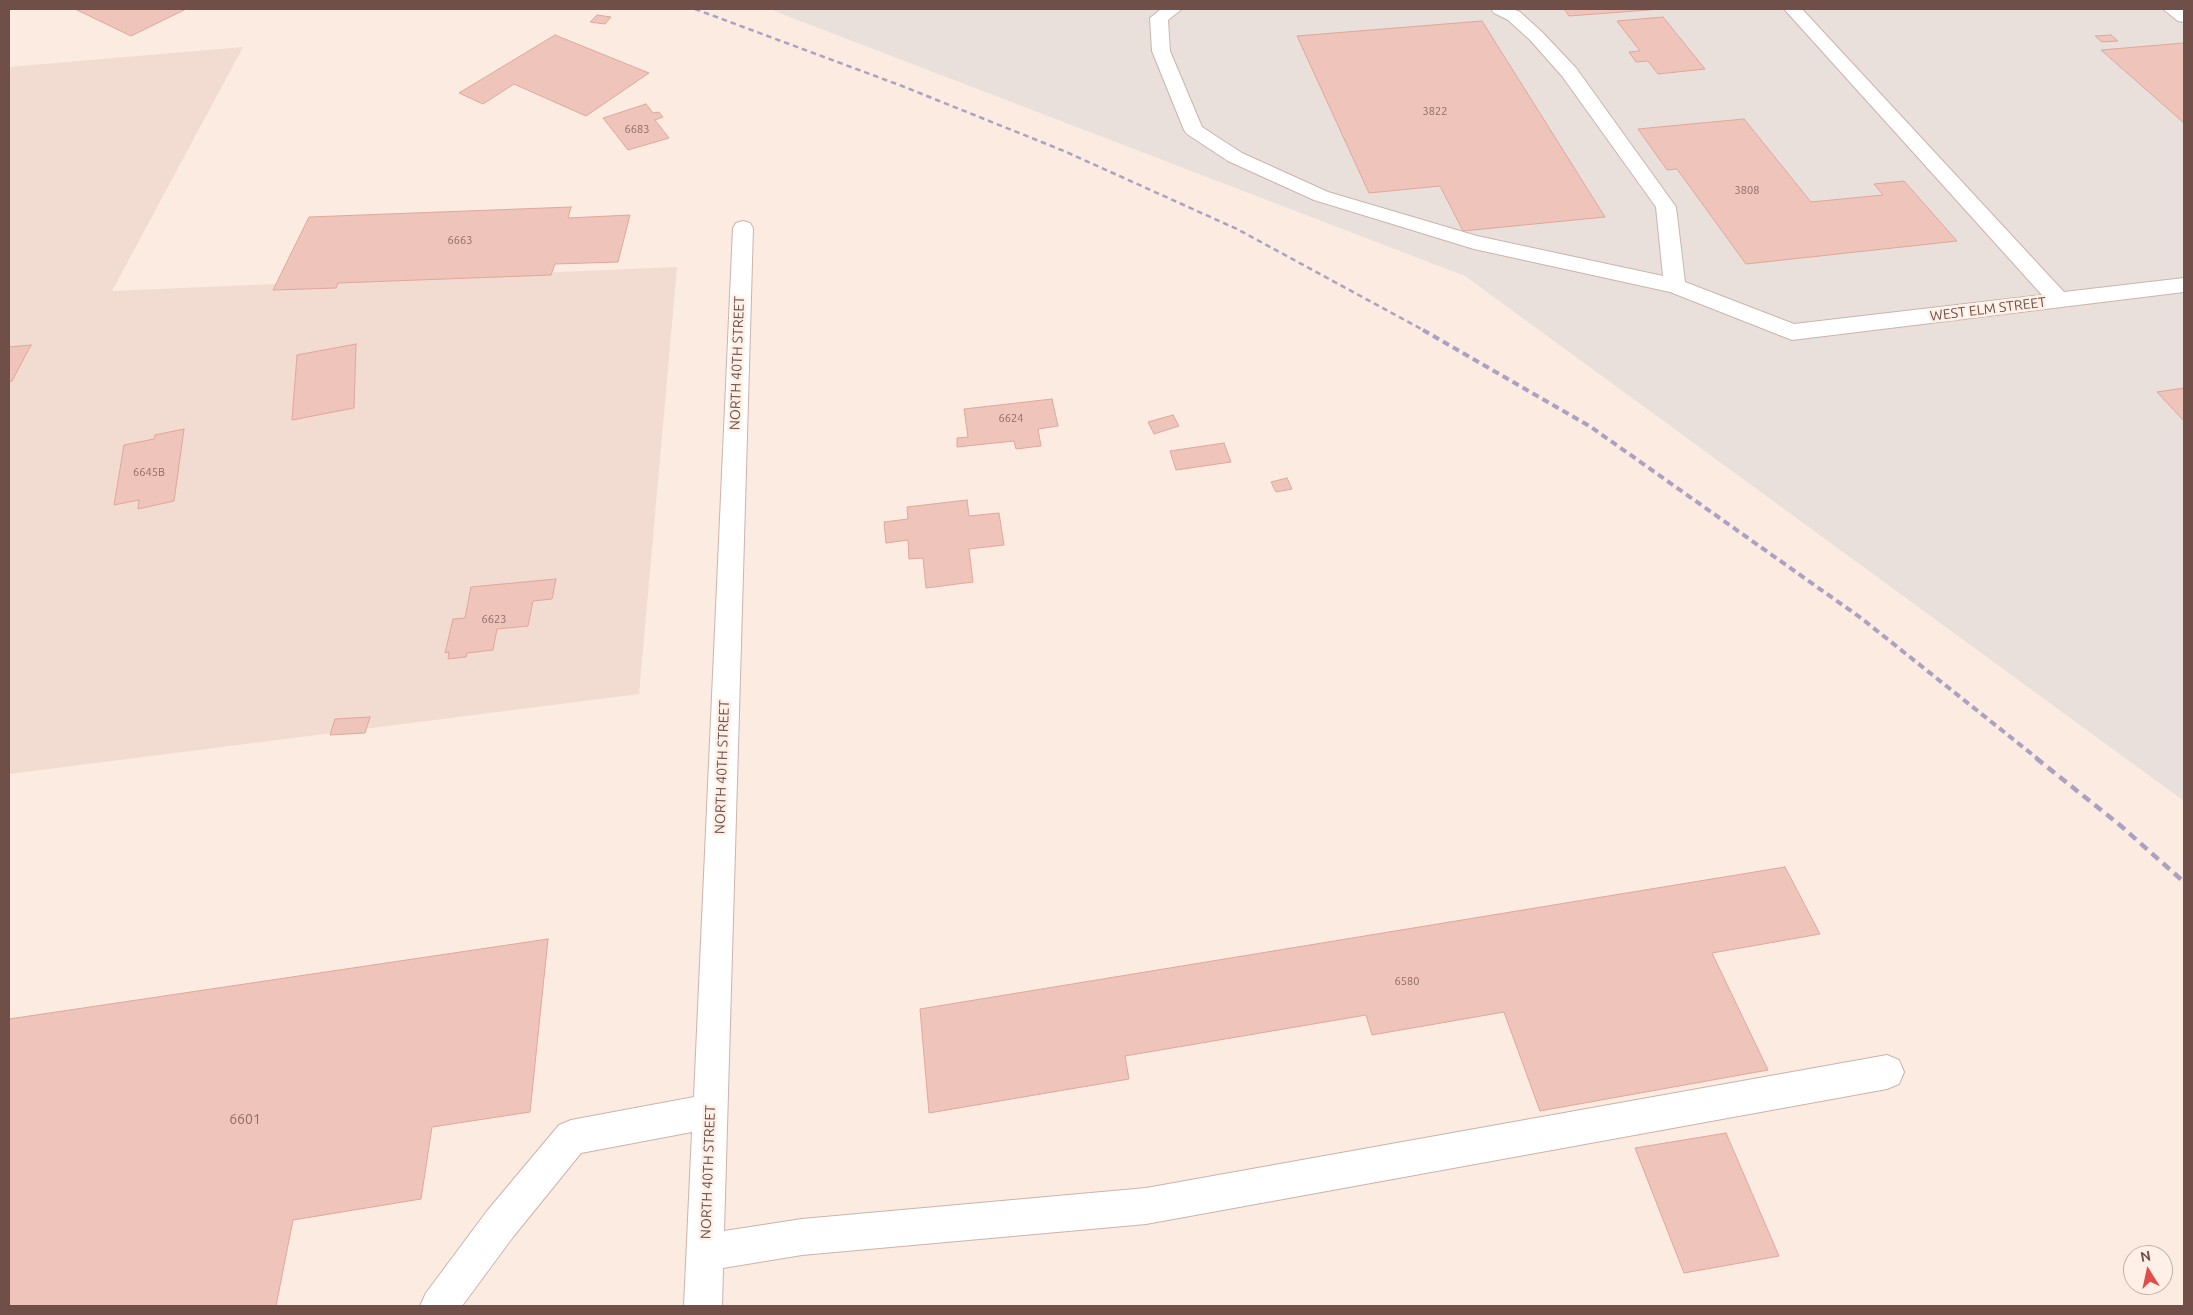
<!DOCTYPE html>
<style>
body{margin:0}
#map{position:relative;width:2193px;height:1315px;overflow:hidden;background:#fbebe1;font-family:Ubuntu,sans-serif}
canvas{display:block}
.frame{position:absolute;inset:0;border:10px solid #704f49;pointer-events:none}
.north{position:absolute;left:2123px;top:1245px;width:50px;height:50px;box-sizing:border-box;background:#fef0e6;border:1px solid #c5b0a7;border-radius:50%;rotate:350deg;font-size:14px;font-weight:700;line-height:20px;text-align:center;color:#704f49}
.north::after{content:'';display:block;margin:auto;width:18px;height:22px;background:#df4e4b;clip-path:polygon(50% 0,100% 100%,50% 72%,0 100%)}
</style>
<div id="map">
<canvas width="2193" height="1315"></canvas>
<div class="frame"></div>
<div class="north">N</div>
</div>
<script>
const c = document.querySelector('canvas').getContext('2d');
c.lineJoin = 'round';
function fill(path, color) { c.fillStyle = color; c.fill(path, 'evenodd'); }
const poly = rows => new Path2D(rows.map(r => 'M' + r).join(''));
function trace(path, color, width, dash) { c.strokeStyle = color; c.lineWidth = width; c.lineCap = dash ? 'butt' : 'round'; c.setLineDash(dash || []); c.stroke(path); }
function label(font, color, halo, rows, align = 'center') {
  c.font = font + ' Ubuntu,sans-serif'; c.lineWidth = 5; c.setLineDash([]); c.textBaseline = 'middle'; c.strokeStyle = halo; c.fillStyle = color; for (const [text, x, y, turn = 0] of rows) {
    c.save(); c.translate(x, y); c.rotate((+turn || 0) * Math.PI / 180); c.textAlign = isNaN(turn) ? turn : align; if (halo) c.strokeText(text, 0, 0); c.fillText(text, 0, 0); c.restore();
  }
}
fill(poly([
 [243,47,112,291,677,267,639,694,9,774,9,67]
]), '#f2dbd0');
fill(poly([
 [769,9,2184,9,2184,801,1465,276]
]), '#e9e0dc');
const building = poly([
 [75,9,186,9,131,36,75,9],
 [1564,9,1662,9,1569,16,1564,9],
 [597,15,611,17,605,24,590,22,597,15],
 [1663,17,1705,69,1658,74,1648,61,1636,62,1629,52,1640,51,1617,21,1663,17],
 [1482,21,1605,217,1463,231,1440,186,1369,193,1297,36,1482,21],
 [555,35,649,73,586,116,514,84,483,104,459,93,555,35],
 [2111,35,2118,41,2102,42,2095,36,2111,35],
 [2184,43,2184,123,2101,50,2184,43],
 [646,104,653,113,659,112,663,117,655,120,669,138,628,150,603,118,646,104],
 [1744,119,1811,202,1883,195,1874,184,1904,181,1957,241,1746,264,1677,169,1667,170,1638,129,1744,119],
 [571,207,568,218,630,215,618,262,555,264,551,275,338,283,336,288,273,290,309,217,571,207],
 [356,344,354,408,292,420,297,355,356,344],
 [31,345,12,381,9,382,9,347,31,345],
 [2184,388,2184,421,2157,392,2184,388],
 [1052,399,1058,426,1038,429,1041,446,1016,449,1014,441,957,447,957,438,968,437,964,409,1052,399],
 [1173,415,1179,426,1154,434,1148,422,1173,415],
 [184,429,174,501,138,509,139,500,114,505,124,445,154,439,155,435,184,429],
 [1224,443,1231,462,1176,470,1170,451,1224,443],
 [1287,478,1292,489,1276,492,1271,482,1287,478],
 [967,500,969,516,999,513,1004,545,969,549,973,582,926,588,923,558,909,559,908,540,886,543,884,522,908,519,907,507,967,500],
 [556,579,552,599,533,601,528,626,497,629,493,650,467,653,466,657,448,659,449,652,445,653,453,619,465,618,471,587,556,579],
 [370,717,365,733,330,735,335,719,370,717],
 [1785,867,1820,934,1712,953,1768,1070,1540,1111,1504,1012,1372,1035,1366,1015,1125,1056,1129,1079,929,1113,920,1009,1785,867],
 [548,939,530,1112,432,1127,421,1199,293,1220,276,1306,9,1306,9,1019,548,939],
 [1726,1133,1779,1256,1684,1273,1635,1148,1726,1133]
]);
fill(building, '#efc4ba');
trace(building, '#e0a79b', 1);
const minor = poly([
 [1161,9,1182,9,1168,20,1170,51,1202,127,1242,153,1328,192,1477,236,1663,276,1656,207,1562,76,1530,40,1508,20,1494,13,1491,9,1513,9,1520,12,1542,32,1576,68,1676,207,1685,282,1794,324,2042,295,1784,9,1802,9,2064,292,2184,278,2184,292,1792,340,1670,292,1474,249,1314,200,1228,161,1187,134,1184,130,1152,51,1150,18,1161,9],
 [2163,9,2183,9,2184,22,2178,21,2163,9],
 [743,221,750,223,753,228,724,1231,802,1219,1146,1188,1887,1055,1899,1060,1904,1072,1899,1084,1887,1089,1146,1224,802,1255,723,1268,722,1306,684,1306,692,1132,581,1153,513,1237,462,1306,420,1306,426,1293,487,1211,559,1125,571,1120,694,1097,733,228,736,223,743,221]
]);
trace(minor, '#cdb3ab', 2);
fill(minor, '#fff');
trace(poly([
 [695,9,902,86,1064,151,1237,229,1425,331]
]), '#aca1c2', 2.5, [5.5, 4]);
trace(poly([
 [1423,330,1591,427,1861,618,2038,759]
]), '#aca1c2', 4, [7, 4.5]);
trace(poly([
 [2036,758,2121,826,2184,882]
]), '#aca1c2', 4.5, [9, 6]);
label('11px', '#906c65', null, [
 ["3822",1435,111],
 ["6683",637,129],
 ["3808",1747,190],
 ["6663",460,240],
 ["6624",1011,418],
 ["6645B",149,472],
 ["6623",494,619],
 ["6580",1407,981]
]);
label('14px', '#704f49', '#fef0e6', [
 ["WEST ELM STREET",1988,309,-7],
 ["NORTH 40TH STREET",737,363,-88],
 ["NORTH 40TH STREET",722,767,-88],
 ["NORTH 40TH STREET",708,1172,-88]
]);
label('14px', '#906c65', null, [
 ["6601",245,1119]
]);
</script>
